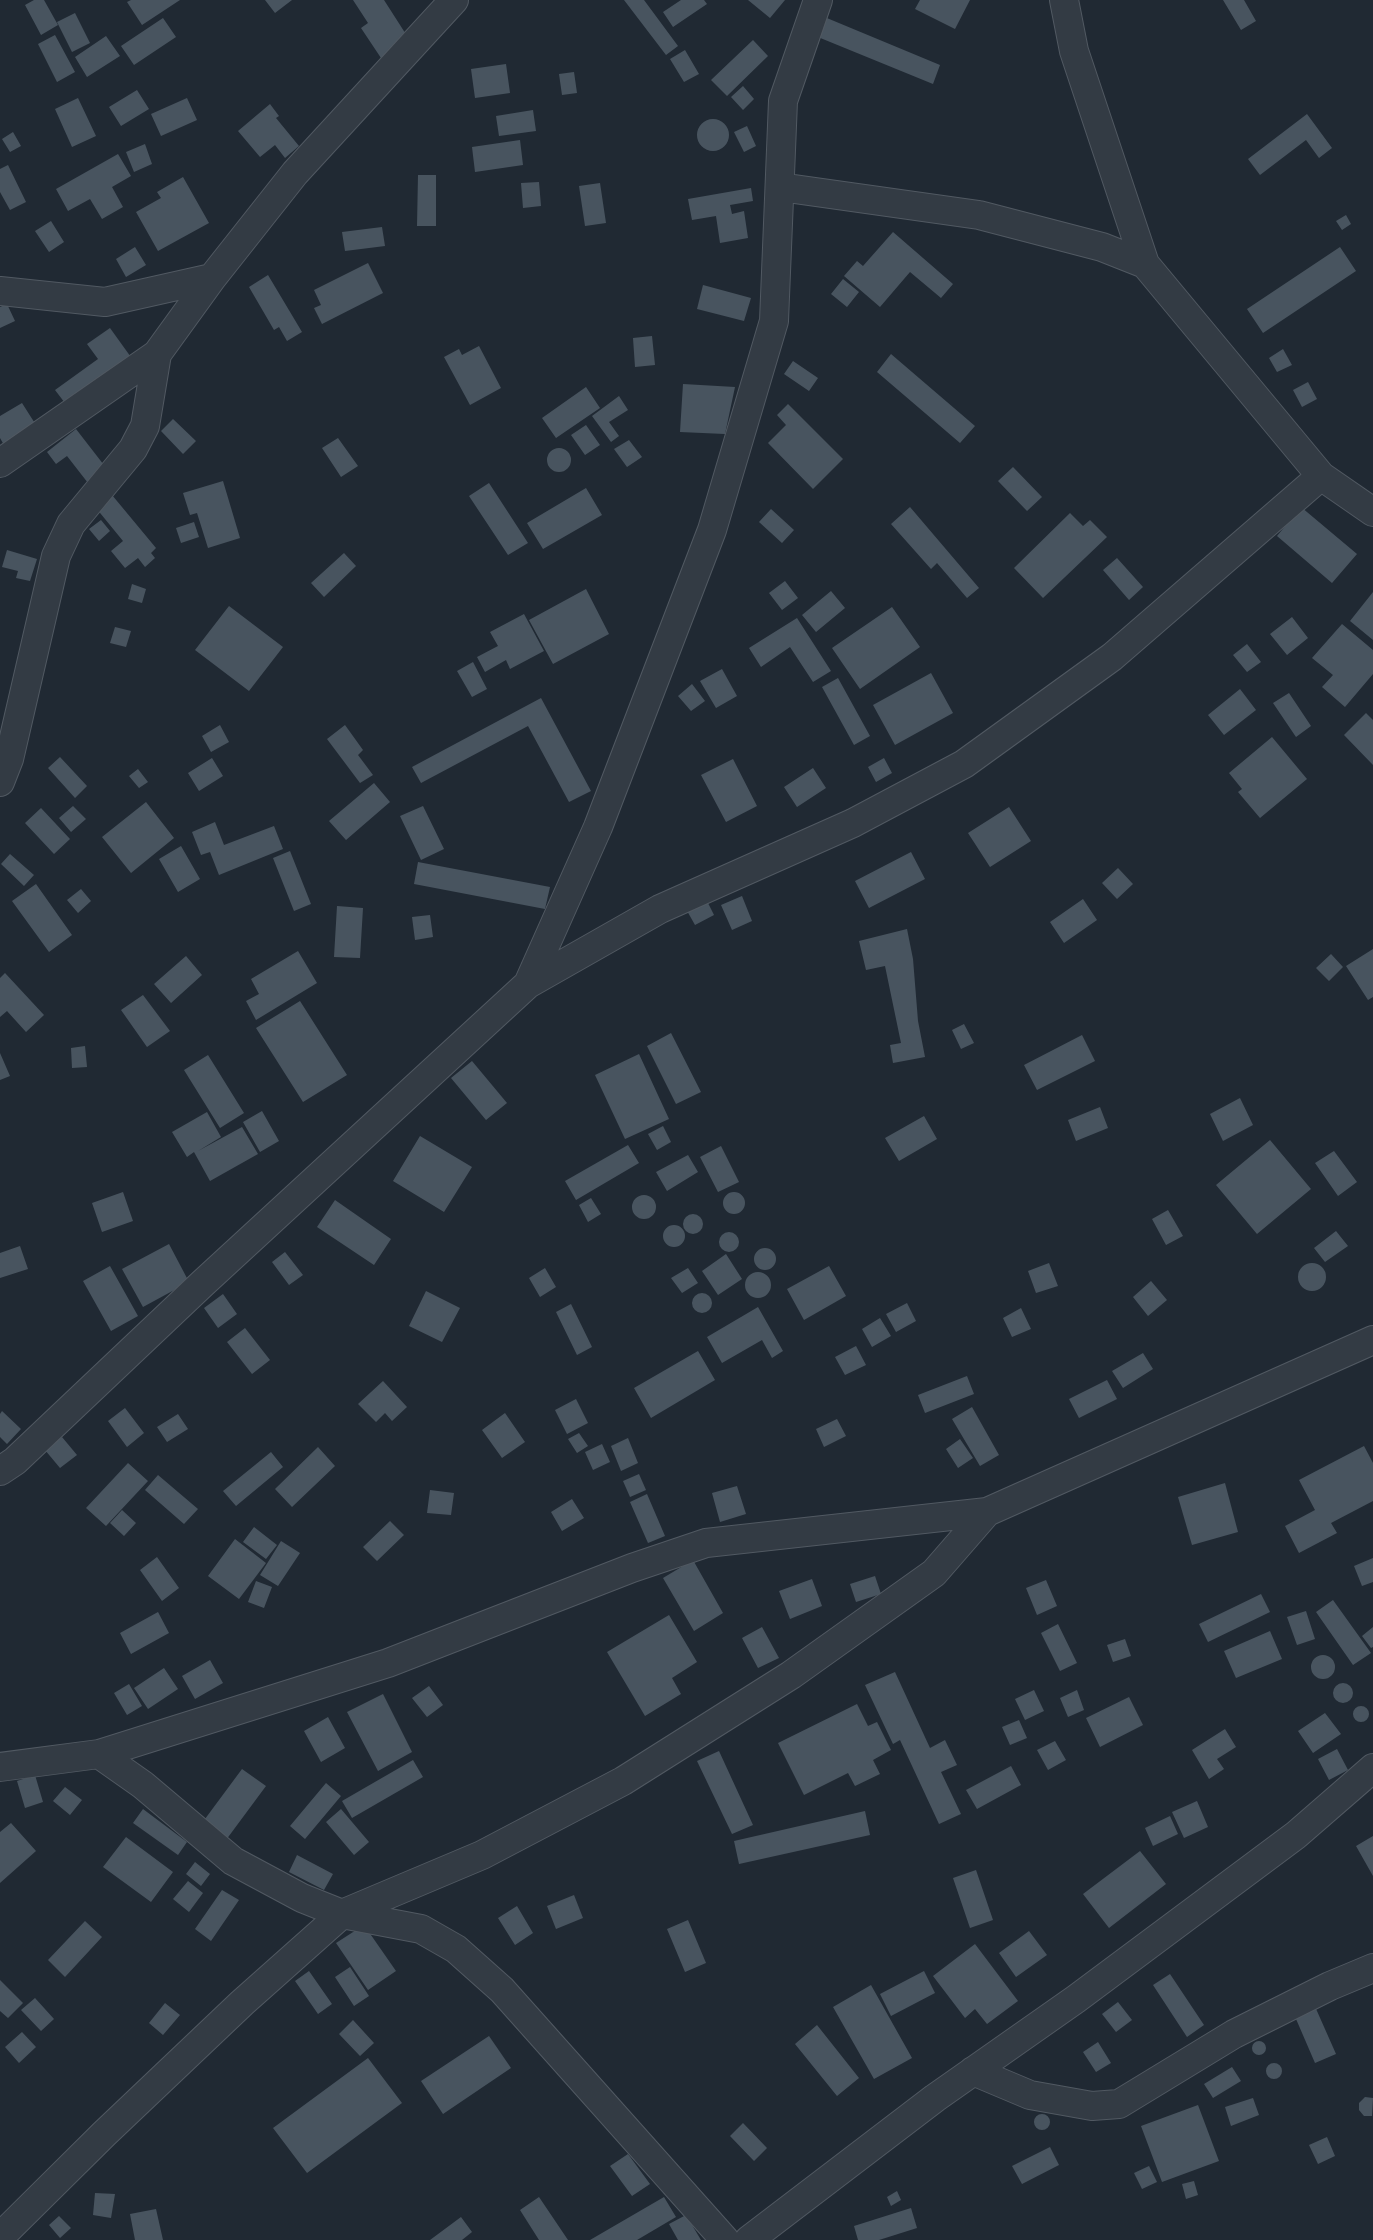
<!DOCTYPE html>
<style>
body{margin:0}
canvas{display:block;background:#202933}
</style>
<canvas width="1373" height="2240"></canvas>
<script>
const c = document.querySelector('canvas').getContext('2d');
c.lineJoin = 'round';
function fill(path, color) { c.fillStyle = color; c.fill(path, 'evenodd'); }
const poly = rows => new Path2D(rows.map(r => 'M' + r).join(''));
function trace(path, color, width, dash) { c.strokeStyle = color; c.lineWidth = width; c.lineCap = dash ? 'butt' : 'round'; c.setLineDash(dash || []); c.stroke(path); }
fill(poly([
 [34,0,44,0,58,25,41,35,25,5],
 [131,0,180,0,142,25,127,2],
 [265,0,292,0,275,13],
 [353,0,384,0,409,39,381,58,361,28,368,23],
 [624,0,644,0,678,46,666,55],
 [681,0,704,0,707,4,673,27,663,12],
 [748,0,785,0,770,18],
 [920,0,970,0,955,29,915,9],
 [1223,0,1244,0,1256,21,1241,30],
 [75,13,90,43,72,52,57,22],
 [822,16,940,65,933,84,813,35],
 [163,18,176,37,134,65,121,46],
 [55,35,75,72,57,82,38,44],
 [106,36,120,56,87,77,75,57],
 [753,40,768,56,727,96,711,80],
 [685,50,699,74,684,82,670,59],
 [506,64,510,93,475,98,471,69],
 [574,72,577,93,562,95,559,74],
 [743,86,754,99,743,110,731,97],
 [137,90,149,109,121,126,109,107],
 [78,98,96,136,72,147,55,109],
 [187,98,197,120,161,136,151,114],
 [270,104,279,116,276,118,299,146,285,158,275,145,260,157,238,131],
 [533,110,536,131,499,136,496,116],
 [1307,114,1332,148,1319,158,1306,140,1260,175,1248,159],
 '697 135a16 16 0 1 1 32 0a16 16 0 1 1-32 0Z',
 [747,126,756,146,744,152,734,132],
 [13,132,21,146,10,152,2,139],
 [520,140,523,165,475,172,472,147],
 [145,144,152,164,134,172,126,152],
 [118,154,131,176,112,187,123,207,102,219,90,199,68,211,56,189],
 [8,165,26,202,10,210,0,192,0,169],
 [418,175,436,175,436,226,417,226],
 [183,177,209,223,158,251,136,212,161,198,157,192],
 [539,182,541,206,523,208,521,183],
 [600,183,606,223,585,226,579,186],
 [751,188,753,201,730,205,732,214,744,211,748,238,720,243,716,216,692,220,688,199],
 [1346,215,1351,224,1342,230,1336,221],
 [51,221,64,242,49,252,35,231],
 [382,227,385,246,345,251,342,232],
 [893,232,953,284,941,298,910,272,880,307,844,276,857,261,863,266],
 [135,247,146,265,126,277,116,259],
 [1340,247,1356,271,1263,333,1247,309],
 [368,263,383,293,322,324,314,308,321,305,314,290],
 [268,275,302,332,287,341,279,327,274,330,249,287],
 [843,279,859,292,847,307,831,294],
 [703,285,751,298,744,321,697,309],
 [7,304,15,321,0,328,0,307],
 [110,328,133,360,68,407,55,390,98,359,87,344],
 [652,336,655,365,635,367,633,338],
 [479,346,501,388,470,405,444,357,459,349,462,355],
 [1283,349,1292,365,1277,372,1269,358],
 [891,354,975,426,960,443,877,372],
 [793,361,818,378,809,391,784,374],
 [1308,382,1317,399,1302,407,1293,390],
 [683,384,735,387,725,434,680,432],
 [586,387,600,408,556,438,542,418],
 [619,396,628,410,609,422,619,436,611,442,592,416],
 [22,403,36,425,4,445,0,438,0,416],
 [788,404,843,459,813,489,768,443,786,425,777,415],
 [173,419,196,441,183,454,161,431],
 [586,425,600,445,585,455,571,435],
 [76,429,107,469,88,483,67,456,56,464,47,452],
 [338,438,358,466,341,477,322,448],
 [629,440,642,457,627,467,614,449],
 '547 460a12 12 0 1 1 24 0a12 12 0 1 1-24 0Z',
 [1013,467,1042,497,1027,511,998,481],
 [223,481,240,538,208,548,197,513,190,515,183,493],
 [489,483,528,543,508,555,469,496],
 [586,488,602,515,543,549,527,523],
 [112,495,156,548,151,553,155,558,145,567,138,558,125,568,111,551,123,541,96,508],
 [910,507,979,588,967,598,937,563,931,569,891,524],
 [1301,507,1357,554,1332,583,1277,536],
 [771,509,794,530,782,543,759,522],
 [1070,513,1083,526,1090,520,1107,537,1043,598,1014,568],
 [101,520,110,531,99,541,89,529],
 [194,522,199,537,181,543,176,528],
 [7,550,37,559,30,581,16,578,18,571,2,567],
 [344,553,356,566,324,597,311,583],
 [1117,558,1143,587,1129,600,1103,570],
 [785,581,798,598,782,610,769,593],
 [132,584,146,589,142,603,128,599],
 [586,589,609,634,553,664,529,620],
 [831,591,845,608,816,632,802,615],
 [1373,592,1373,640,1350,621],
 [229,606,283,647,249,691,195,650],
 [892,607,920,647,860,689,832,648],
 [524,614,544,651,510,669,506,660,485,672,477,657,498,646,490,632],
 [1292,617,1308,638,1287,655,1270,634],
 [797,618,831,671,813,682,790,647,761,667,749,648],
 [1342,624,1373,650,1373,674,1345,707,1322,687,1333,675,1312,658],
 [115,627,131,631,126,647,110,643],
 [1247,644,1261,662,1247,672,1233,655],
 [473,662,487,689,472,697,457,671],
 [722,669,737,696,716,708,700,681],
 [931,673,953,713,895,745,873,705],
 [838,678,870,736,854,745,822,687],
 [692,684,705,701,691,711,678,696],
 [1240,689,1256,710,1224,735,1208,715],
 [1289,693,1311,726,1296,737,1273,703],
 [541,698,591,791,569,802,528,726,421,783,412,767],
 [1366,713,1373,720,1373,765,1344,735],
 [220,725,229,742,211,752,202,736],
 [345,725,363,750,358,755,373,775,360,783,327,739],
 [1272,737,1307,779,1260,818,1238,792,1242,789,1229,773],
 [60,757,87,786,75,798,48,768],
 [212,758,223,776,199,791,188,773],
 [884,758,892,773,876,782,868,767],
 [733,759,757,806,726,822,701,775],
 [813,768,826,788,797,807,784,787],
 [138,769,148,782,139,788,129,776],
 [374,783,390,802,346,840,329,821],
 [146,802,174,838,131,873,102,837],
 [73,806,86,819,71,832,59,818],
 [423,806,444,849,421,860,400,816],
 [1009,807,1031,841,990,867,968,833],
 [41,808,70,839,54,854,25,823],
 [215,822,224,845,274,826,283,849,219,875,210,852,201,855,192,832],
 [181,846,200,879,178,892,159,859],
 [290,851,311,904,294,911,273,858],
 [911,852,925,879,869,908,855,881],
 [10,854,34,875,24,886,1,864],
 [418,862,550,887,545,909,414,884],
 [1118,868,1133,884,1117,899,1102,883],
 [36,884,72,935,49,952,12,901],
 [81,889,91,901,78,913,67,900],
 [742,896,752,921,732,930,721,905],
 [706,899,714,915,695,925,686,909],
 [1083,899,1097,920,1064,943,1050,922],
 [337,906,363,908,360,958,334,957],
 [430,915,433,937,415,940,412,917],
 [907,929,913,959,918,1021,925,1057,893,1063,890,1045,901,1043,885,966,866,970,859,941],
 [1373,949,1373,997,1368,1000,1346,966],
 [298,951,317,983,256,1020,246,1001,259,994,251,979],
 [1331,954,1343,967,1329,981,1316,968],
 [186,956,202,975,171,1003,154,984],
 [5,973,44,1015,26,1032,7,1011,0,1017,0,978],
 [143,995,170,1031,147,1047,121,1010],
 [300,1001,347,1075,303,1102,256,1028],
 [964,1024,974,1043,961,1049,952,1030],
 [671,1033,701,1092,676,1104,647,1046],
 [1082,1035,1095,1061,1037,1090,1024,1065],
 [85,1046,87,1067,72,1068,71,1048],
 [0,1053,10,1076,0,1080],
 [639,1054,669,1119,625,1139,595,1075],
 [208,1055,244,1113,220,1128,184,1070],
 [472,1061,507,1103,486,1120,451,1078],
 [1240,1098,1253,1125,1223,1141,1210,1114],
 [1100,1107,1108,1128,1076,1141,1068,1120],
 [262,1111,279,1141,260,1152,243,1122],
 [207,1112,221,1137,198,1151,242,1127,258,1154,210,1181,194,1152,187,1157,172,1132],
 [924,1116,937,1139,899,1161,885,1138],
 [663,1126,671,1142,657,1150,648,1134],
 [420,1136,472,1167,444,1212,393,1181],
 [1270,1140,1311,1189,1257,1234,1216,1185],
 [628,1145,639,1163,576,1200,565,1181],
 [721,1146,739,1182,718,1192,700,1157],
 [1334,1151,1357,1182,1338,1196,1315,1163],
 [688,1155,698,1172,667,1191,656,1172],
 [123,1192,133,1221,102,1232,92,1203],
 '723 1203a11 11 0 1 1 22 0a11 11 0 1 1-22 0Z',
 '632 1207a12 12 0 1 1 24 0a12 12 0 1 1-24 0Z',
 [591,1198,601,1214,588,1222,579,1205],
 [335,1200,391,1239,374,1265,317,1227],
 [1168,1210,1183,1236,1166,1245,1152,1219],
 '683 1224a10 10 0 1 1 20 0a10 10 0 1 1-20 0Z',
 '663 1236a11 11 0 1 1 22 0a11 11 0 1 1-22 0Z',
 [1336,1231,1348,1246,1325,1262,1314,1248],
 '719 1242a10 10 0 1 1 20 0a10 10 0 1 1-20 0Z',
 [169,1244,189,1282,143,1307,122,1269],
 [20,1246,28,1269,0,1278,0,1253],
 '754 1259a11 11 0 1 1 22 0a11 11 0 1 1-22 0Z',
 [285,1252,303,1275,289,1285,272,1262],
 [726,1254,742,1279,718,1295,702,1271],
 '1298 1277a14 14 0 1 1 28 0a14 14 0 1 1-28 0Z',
 [1049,1263,1058,1286,1036,1293,1028,1271],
 [110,1266,138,1316,111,1331,83,1281],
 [829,1266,846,1296,804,1320,787,1289],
 [545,1268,556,1287,540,1297,529,1278],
 [688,1268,698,1283,682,1293,671,1278],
 '745 1285a13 13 0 1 1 26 0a13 13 0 1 1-26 0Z',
 [1151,1281,1167,1300,1148,1316,1133,1297],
 [426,1291,460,1308,442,1342,409,1326],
 '692 1303a10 10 0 1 1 20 0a10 10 0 1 1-20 0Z',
 [223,1294,237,1314,218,1328,204,1308],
 [907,1303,916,1321,896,1332,886,1314],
 [571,1304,592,1347,577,1355,556,1312],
 [758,1307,783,1351,772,1358,762,1340,722,1363,707,1337],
 [1021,1308,1031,1329,1012,1337,1003,1318],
 [880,1318,891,1336,872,1347,862,1329],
 [245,1328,270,1360,252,1374,227,1342],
 [856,1346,866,1365,845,1375,835,1357],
 [698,1351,715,1380,651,1418,634,1388],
 [1143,1353,1153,1369,1123,1388,1112,1371],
 [967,1376,974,1394,925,1413,918,1395],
 [1107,1380,1117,1399,1079,1418,1069,1399],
 [383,1381,407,1407,392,1421,385,1413,376,1422,358,1404],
 [576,1399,588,1423,567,1434,555,1410],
 [972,1407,999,1455,980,1466,952,1419],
 [125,1408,144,1433,127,1447,108,1421],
 [2,1411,21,1429,7,1444,0,1437,0,1414],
 [505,1413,525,1442,502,1458,482,1430],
 [178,1414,188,1429,167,1442,157,1427],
 [837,1419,846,1436,824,1447,816,1429],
 [579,1433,588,1446,577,1453,568,1439],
 [62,1437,77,1455,60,1468,45,1450],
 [628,1438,638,1463,621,1471,611,1446],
 [960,1439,973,1458,958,1468,946,1449],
 [602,1444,610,1462,593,1470,585,1452],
 [1364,1446,1373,1463,1373,1501,1331,1523,1337,1533,1299,1553,1285,1526,1315,1510,1299,1480],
 [318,1447,335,1466,292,1507,275,1489],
 [271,1452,283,1467,236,1506,223,1491],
 [128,1463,148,1481,106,1526,86,1508],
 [639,1474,646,1490,630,1497,623,1481],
 [158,1475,198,1509,184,1524,145,1490],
 [1225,1483,1238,1532,1192,1545,1178,1497],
 [737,1486,746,1514,720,1522,712,1493],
 [430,1490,454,1493,451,1515,427,1513],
 [647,1494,665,1536,648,1543,630,1502],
 [572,1499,584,1518,562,1531,551,1512],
 [122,1510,136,1523,124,1536,110,1523],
 [390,1521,404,1535,377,1561,363,1547],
 [254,1527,277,1545,266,1559,243,1542],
 [235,1539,266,1563,239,1599,208,1576],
 [281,1541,300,1553,278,1586,260,1575],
 [157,1557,179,1588,162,1601,140,1570],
 [1373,1558,1373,1582,1362,1586,1354,1566],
 [693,1560,723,1613,694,1631,663,1578],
 [875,1576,881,1594,856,1602,850,1584],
 [812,1579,822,1606,790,1619,779,1591],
 [1046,1580,1057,1606,1037,1615,1026,1588],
 [256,1581,272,1587,264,1608,248,1602],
 [1261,1594,1270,1612,1208,1642,1199,1624],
 [1333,1600,1371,1653,1353,1665,1316,1612],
 [1306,1611,1315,1639,1297,1645,1287,1617],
 [158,1612,169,1633,131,1654,120,1633],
 [669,1615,697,1662,672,1678,681,1694,645,1716,607,1652],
 [1058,1624,1077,1663,1060,1671,1041,1633],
 [762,1627,779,1658,758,1668,742,1638],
 [1373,1627,1373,1647,1371,1648,1362,1636],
 [1270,1631,1282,1659,1236,1678,1224,1651],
 [1125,1639,1131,1656,1113,1662,1107,1645],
 '1311 1667a12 12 0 1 1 24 0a12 12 0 1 1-24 0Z',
 [210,1660,223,1683,195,1699,182,1676],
 [164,1668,178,1689,148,1709,134,1688],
 [895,1672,930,1748,945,1740,957,1765,941,1772,961,1814,939,1824,900,1740,893,1744,865,1685],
 '1333 1693a10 10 0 1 1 20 0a10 10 0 1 1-20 0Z',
 [129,1684,142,1706,127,1715,114,1693],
 [429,1686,443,1705,427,1717,412,1698],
 [1034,1690,1044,1711,1025,1720,1015,1699],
 [1077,1690,1084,1710,1068,1717,1060,1698],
 [383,1694,412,1752,378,1771,347,1712],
 [1129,1697,1143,1725,1100,1747,1086,1718],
 [857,1704,868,1726,877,1722,891,1750,873,1760,880,1774,855,1786,848,1773,804,1795,778,1743],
 '1353 1714a8 8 0 1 1 16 0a8 8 0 1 1-16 0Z',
 [1325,1713,1341,1734,1313,1753,1298,1731],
 [328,1717,345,1748,321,1762,304,1731],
 [1019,1720,1027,1738,1010,1745,1002,1727],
 [1225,1729,1236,1747,1217,1759,1224,1769,1209,1779,1192,1750],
 [1055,1741,1066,1760,1048,1770,1037,1750],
 [1337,1749,1348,1770,1329,1780,1318,1759],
 [719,1751,753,1825,732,1834,697,1761],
 [413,1760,423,1777,352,1818,342,1801],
 [1011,1766,1021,1785,977,1809,966,1790],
 [242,1769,266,1786,226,1840,202,1823],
 [35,1775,43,1802,25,1808,17,1781],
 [326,1783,341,1796,305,1839,290,1826],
 [65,1787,82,1800,70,1815,53,1801],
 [1197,1801,1208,1827,1184,1838,1172,1812],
 [143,1809,187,1842,178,1855,133,1823],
 [341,1809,369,1842,354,1855,326,1822],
 [865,1811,870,1835,739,1864,734,1841],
 [1170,1816,1178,1834,1153,1846,1145,1828],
 [11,1823,36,1851,0,1883,0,1832],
 [1373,1836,1373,1876,1356,1846],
 [126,1837,173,1872,151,1902,103,1867],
 [1140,1851,1166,1884,1109,1928,1083,1894],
 [297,1855,333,1874,324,1890,289,1872],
 [195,1862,210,1874,201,1886,186,1874],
 [976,1870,993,1920,970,1928,953,1878],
 [188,1881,203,1893,189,1912,173,1899],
 [222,1890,239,1900,211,1941,195,1929],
 [574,1895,583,1918,556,1929,547,1906],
 [517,1906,533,1933,515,1945,498,1918],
 [688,1920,706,1963,685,1972,667,1929],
 [85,1921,102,1937,65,1977,48,1960],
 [364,1925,396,1971,368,1990,336,1943],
 [1029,1931,1047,1955,1016,1977,999,1953],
 [975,1944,1018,2001,987,2024,975,2009,965,2018,933,1976],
 [350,1967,369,1996,354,2006,335,1977],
 [309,1971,332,2004,318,2014,295,1981],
 [924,1971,935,1993,891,2016,880,1994],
 [1170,1974,1204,2025,1187,2037,1153,1985],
 [0,1980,23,2003,8,2018,0,2011],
 [871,1985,912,2058,874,2079,833,2007],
 [35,1998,54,2019,41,2031,21,2010],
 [1118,2002,1132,2020,1116,2032,1102,2014],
 [1313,2002,1336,2054,1315,2063,1293,2012],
 [165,2003,180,2015,163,2035,149,2023],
 [353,2020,374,2043,360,2056,339,2034],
 [817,2025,859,2078,837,2096,795,2044],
 [22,2032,36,2047,19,2063,5,2047],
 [489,2036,511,2068,443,2114,421,2081],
 '1252 2048a7 7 0 1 1 14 0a7 7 0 1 1-14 0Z',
 [1098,2042,1111,2063,1096,2072,1083,2052],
 [368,2058,402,2103,307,2173,273,2128],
 '1266 2071a8 8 0 1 1 16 0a8 8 0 1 1-16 0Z',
 [1232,2067,1241,2081,1213,2098,1204,2084],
 [1365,2097,1373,2098,1372,2116,1364,2116,1359,2110,1359,2103],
 [1253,2098,1259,2115,1231,2126,1225,2107],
 [1198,2105,1219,2161,1162,2182,1141,2126],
 '1034 2122a8 8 0 1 1 16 0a8 8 0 1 1-16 0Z',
 [743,2123,767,2148,754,2161,730,2136],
 [1327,2137,1335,2156,1318,2164,1309,2145],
 [1050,2147,1059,2165,1022,2184,1012,2166],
 [628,2154,650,2184,632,2196,610,2166],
 [1149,2166,1157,2182,1142,2189,1134,2173],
 [1194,2181,1198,2195,1186,2199,1182,2184],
 [897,2191,901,2200,891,2206,887,2197],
 [95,2193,115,2194,111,2218,93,2215],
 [539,2197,568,2240,539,2240,520,2210],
 [664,2197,676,2217,637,2240,590,2240],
 [911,2208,917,2228,879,2240,858,2240,854,2226],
 [156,2209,163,2240,135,2240,130,2214],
 [686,2215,701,2240,678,2240,669,2224],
 [59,2216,71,2228,60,2238,49,2225],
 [461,2217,472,2232,462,2240,430,2240]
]), '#48545f');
const minor = poly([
 [1064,0,1074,51,1145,264,1321,476,1373,512],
 [780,187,979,215,1102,247,1145,264],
 [0,291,105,302,212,278],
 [0,463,157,354],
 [0,782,9,759,56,556,71,524,133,449,145,426,157,354,212,278,295,173,454,0],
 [528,984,660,909,853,823,964,764,1112,657,1321,476],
 [0,1471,15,1461,202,1284,528,984,598,827,712,530,774,321,783,101,818,0],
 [99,1754,143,1785,233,1861,302,1898,342,1914,421,1929,456,1949,502,1990,725,2240],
 [0,1767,99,1754,388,1663,632,1568,706,1543,987,1512,1373,1340],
 [973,2071,1030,2095,1092,2106,1119,2104,1234,2034,1330,1986,1373,1968],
 [0,2237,104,2134,242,2003,342,1914,482,1855,623,1781,791,1675,934,1573,987,1512],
 [749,2240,935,2098,1076,1999,1296,1835,1373,1768]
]);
trace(minor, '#515962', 30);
trace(minor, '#333b44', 28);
</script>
